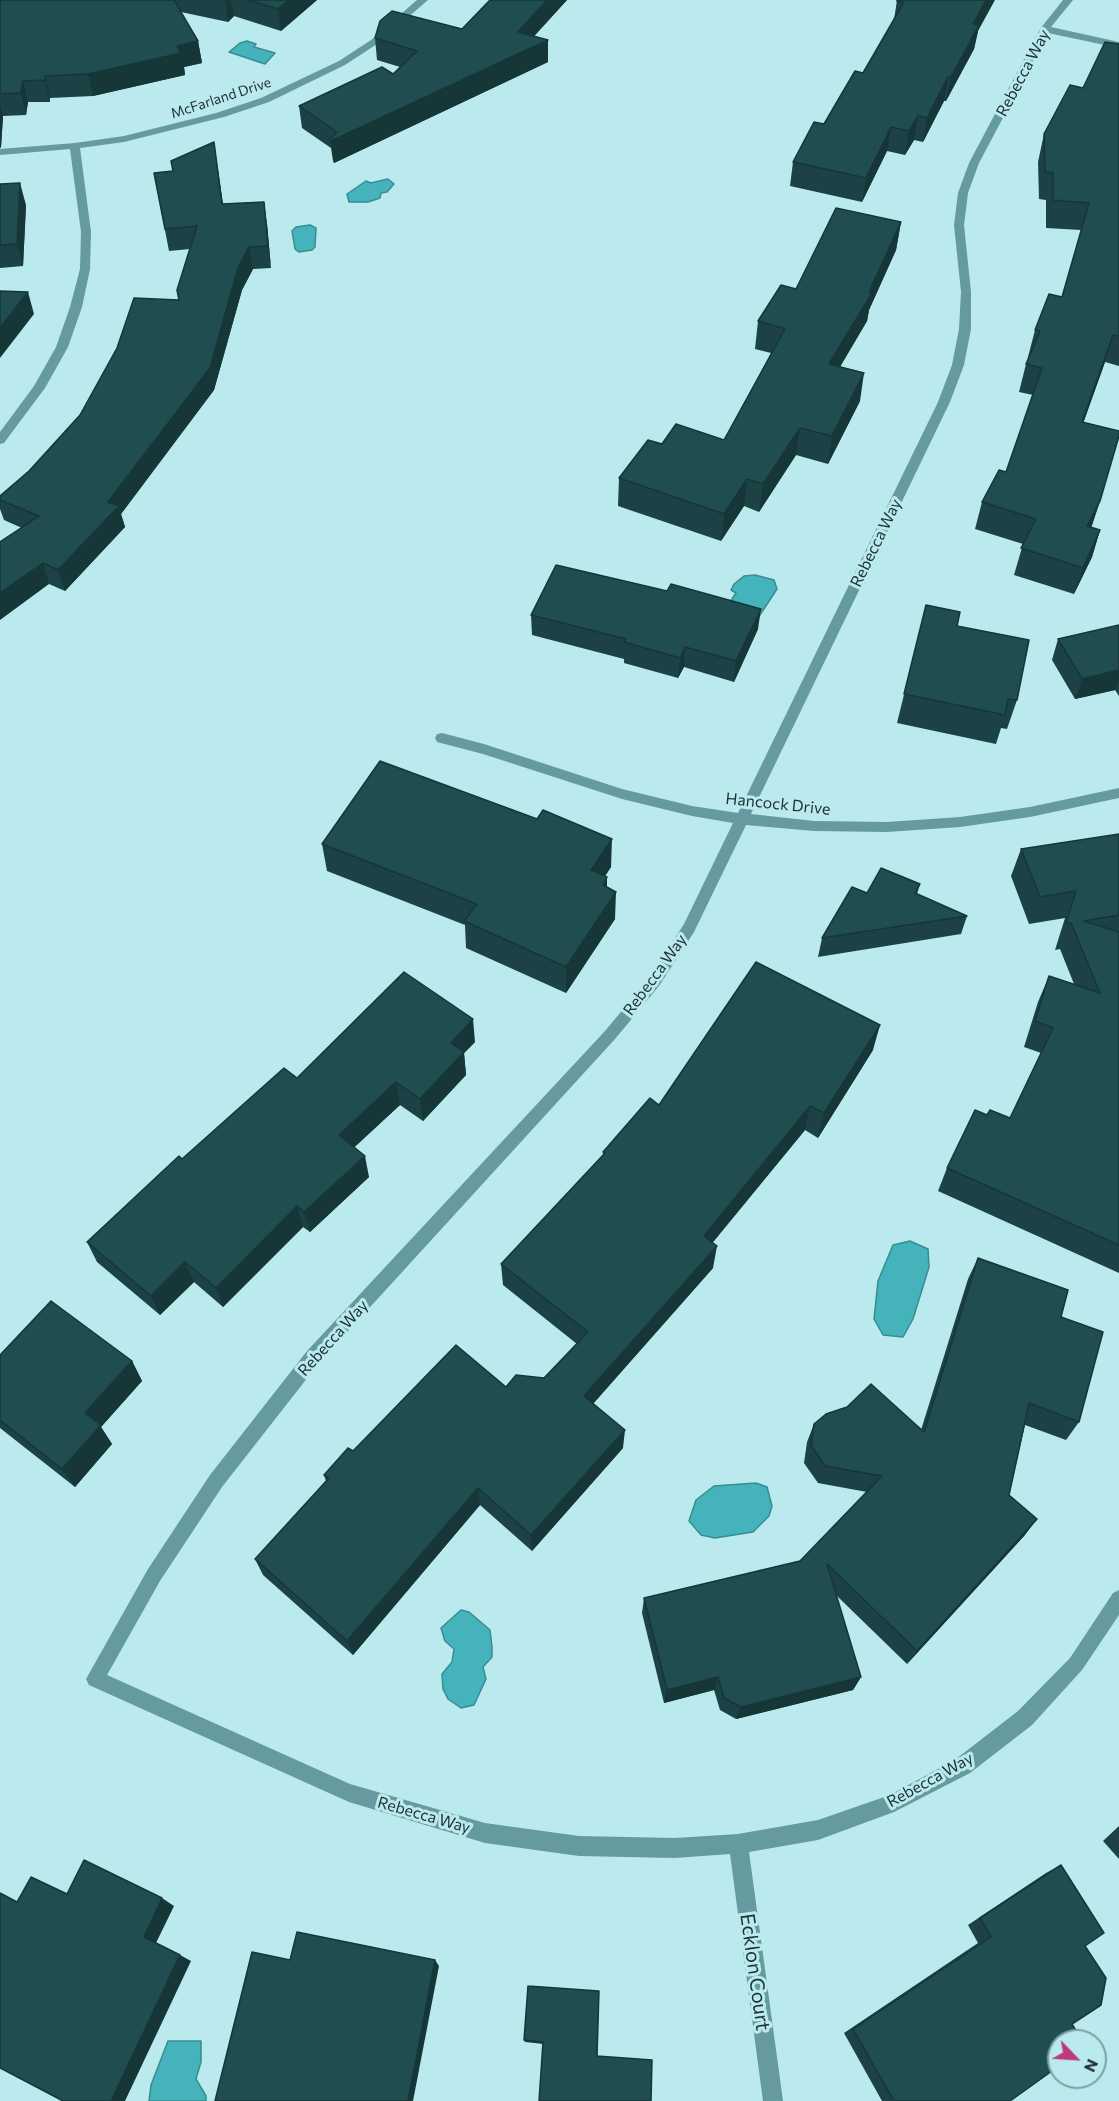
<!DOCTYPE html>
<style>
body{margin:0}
#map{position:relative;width:1119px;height:2101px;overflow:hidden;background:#baeaed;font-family:Commissioner,sans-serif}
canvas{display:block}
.north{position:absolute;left:1047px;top:2029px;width:60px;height:60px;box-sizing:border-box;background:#baeaed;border:2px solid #7ca0a2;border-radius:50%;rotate:115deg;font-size:16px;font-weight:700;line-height:24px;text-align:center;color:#1e3132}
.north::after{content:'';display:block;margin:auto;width:21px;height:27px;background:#bd3a80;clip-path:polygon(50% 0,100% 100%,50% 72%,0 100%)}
</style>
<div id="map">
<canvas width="1119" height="2101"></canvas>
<div class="north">N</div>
</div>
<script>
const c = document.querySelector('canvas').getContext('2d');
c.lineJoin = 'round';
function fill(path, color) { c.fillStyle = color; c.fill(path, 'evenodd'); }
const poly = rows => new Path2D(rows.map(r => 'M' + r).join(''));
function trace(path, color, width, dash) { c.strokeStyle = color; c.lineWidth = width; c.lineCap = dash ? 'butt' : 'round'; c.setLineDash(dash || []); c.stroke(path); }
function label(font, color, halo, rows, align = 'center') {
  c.font = font + ' Commissioner,sans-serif'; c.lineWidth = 6; c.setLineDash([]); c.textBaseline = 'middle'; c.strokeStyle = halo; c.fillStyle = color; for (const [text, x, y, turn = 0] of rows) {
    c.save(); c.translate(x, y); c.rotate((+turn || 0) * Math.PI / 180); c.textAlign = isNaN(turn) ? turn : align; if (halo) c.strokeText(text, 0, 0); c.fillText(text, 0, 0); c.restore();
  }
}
const water = poly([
 [247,41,256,44,254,47,275,53,265,64,229,52,240,43,247,41],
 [388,179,394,184,387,192,381,193,380,198,368,202,349,202,347,194,366,181,371,183,388,179],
 [310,225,316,228,315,247,312,250,299,252,295,249,292,231,296,227,310,225],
 [755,575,774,580,777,589,756,621,730,602,736,593,731,590,734,584,744,576,755,575],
 [910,1241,928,1249,929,1267,913,1319,903,1337,883,1335,874,1319,878,1281,893,1245,910,1241],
 [756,1483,767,1487,772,1506,769,1516,753,1532,715,1538,701,1535,689,1521,696,1500,714,1486,756,1483],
 [461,1610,469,1612,490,1630,492,1647,492,1657,483,1667,486,1679,474,1705,461,1708,448,1699,443,1689,442,1674,452,1662,454,1649,445,1641,441,1628,461,1610],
 [168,2041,201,2041,201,2062,196,2079,206,2096,206,2101,149,2101,151,2085,168,2041]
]);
fill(water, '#44b3bb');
trace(water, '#398c92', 1.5);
fill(poly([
 [417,0,428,0,377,44,345,65,269,102,224,117,124,142,80,148,91,232,90,269,82,307,68,347,45,388,4,443,0,444,0,432,34,386,56,347,70,307,80,269,81,232,70,149,0,155,0,149,75,143,124,136,216,113,261,98,339,61,371,40,417,0],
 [1063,0,1073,0,1051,27,1119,42,1119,48,1048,33,979,163,968,193,964,225,971,292,971,329,964,365,950,402,751,814,814,821,887,822,960,817,1030,807,1119,788,1119,798,1030,817,960,827,887,832,814,831,746,825,694,932,659,986,615,1039,319,1363,222,1487,160,1581,107,1675,350,1784,485,1823,579,1836,675,1838,738,1834,818,1820,890,1795,956,1759,1018,1711,1070,1658,1113,1593,1119,1590,1119,1615,1082,1670,1032,1725,970,1773,894,1812,818,1840,749,1852,783,2101,763,2101,730,1854,675,1858,579,1856,485,1843,349,1802,89,1685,86,1679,148,1569,210,1475,307,1351,605,1031,649,978,684,924,733,823,692,816,622,799,483,754,437,742,435,738,437,734,442,733,484,744,622,789,692,806,738,813,938,402,952,365,959,329,961,292,954,225,958,193,969,163,1040,29,1063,0]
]), '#659a9e');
fill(poly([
 [0,0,317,0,281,31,234,16,228,22,181,12,198,41,202,63,184,67,185,75,93,96,50,98,50,102,28,102,26,115,3,116,1,147,0,148],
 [490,0,567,0,534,36,548,40,548,62,334,163,333,161,331,148,302,128,299,106,393,74,400,67,377,60,375,38,462,29],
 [897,0,978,31,974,49,946,101,944,101,923,142,914,140,905,155,887,151,862,202,790,186,793,162,824,124,863,73,894,20],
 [1119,44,1119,366,1105,362,1083,423,1100,501,1091,528,1100,530,1092,557,1074,594,1014,575,1023,544,975,529,982,502,1006,472,1033,395,1019,392,1026,364,1029,358,1028,357,1035,330,1062,297,1081,230,1046,228,1046,200,1039,199,1038,162,1044,134],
 [214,142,223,204,267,224,271,268,253,269,242,290,214,390,121,514,125,527,65,591,49,584,22,528,4,520,0,509,0,496,29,471,80,415,179,300,190,249,169,251,154,173,173,171],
 [0,184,26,205,23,266,0,268],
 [901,222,896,250,869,310,867,321,840,367,860,401,828,464,796,455,759,512,744,506,721,541,618,506,619,478,662,444,724,440,771,353,755,349,758,321,796,289],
 [926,605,957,626,1017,700,1007,729,1001,728,996,744,897,723],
 [531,615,758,629,734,682,684,667,678,678,624,663,624,659,532,635],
 [1119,625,1119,696,1115,690,1075,699,1052,660,1058,639],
 [1119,834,1119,1273,938,1191,947,1168,987,1115,1010,1118,1041,1053,1024,1047,1038,1002,1049,976,1074,984,1060,949,1055,950,1065,918,1029,924,1011,876,1021,849],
 [322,844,611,867,605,876,607,877,607,887,615,919,566,993,466,948,465,925,327,871],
 [920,884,917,894,967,916,961,934,818,957,822,938,867,893],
 [475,1042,464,1053,466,1075,423,1121,400,1105,354,1147,369,1177,310,1232,303,1227,223,1307,194,1282,160,1315,97,1262,87,1242,182,1159,297,1078],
 [873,1050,818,1138,805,1130,713,1242,713,1268,593,1404,623,1448,532,1551,480,1505,353,1655,263,1575,255,1559,326,1481,324,1475,353,1451,506,1387,544,1378,577,1344,503,1285,501,1264,603,1155,603,1152,659,1105],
 [978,1258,1061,1317,1079,1422,1066,1440,1025,1425,1009,1495,1037,1519,1024,1536,907,1664,836,1595,861,1677,853,1690,736,1719,720,1710,714,1690,664,1703,642,1613,644,1598,800,1561,867,1492,818,1483,804,1463,807,1442,814,1424,921,1430,968,1279],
 [0,1355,132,1361,142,1381,101,1427,112,1444,75,1487,0,1428],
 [1119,1826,1119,1859,1103,1841],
 [1061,1865,1085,1946,1072,2024,1010,2101,882,2101,844,2033,978,1943,968,1925,1046,1873],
 [528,1986,597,2056,651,2101,543,2044,525,2042,524,2040]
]), '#1c4245');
fill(poly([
 [225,0,231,0,234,16,228,22],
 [289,0,317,0,281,31,278,9],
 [547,0,567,0,518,54,518,32],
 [986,0,995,0,978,31,974,49,946,101,951,77,973,24],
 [548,40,548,62,334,163,331,141],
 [198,41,202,63,184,67,185,75,93,96,88,74,177,46],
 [45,76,50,98,50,102,45,80],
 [948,77,944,101,923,142,927,118],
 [23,81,28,102,26,115,21,93],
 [0,104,3,116,1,147,0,148],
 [918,116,914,140,905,155,909,131],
 [891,127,887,151,862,202,866,178],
 [214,142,217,164,226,226,222,204],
 [20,183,26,205,23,266,17,244],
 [264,202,267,224,271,268,268,246],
 [901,222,896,250,869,310,867,321,825,392,829,364,869,292],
 [249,247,253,269,242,290,214,390,121,514,125,527,65,591,58,570,108,502],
 [28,292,34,314,0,358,0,328],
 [1113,335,1105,362,1074,449,1082,422],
 [864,373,860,401,828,464,832,436],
 [800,428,796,455,759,512,763,484],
 [747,479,744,506,721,541,724,514],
 [1100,501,1091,528,1087,526],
 [1100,530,1092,557,1074,594,1083,568],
 [43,563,49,584,0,620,0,593],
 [761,609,758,629,734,682,736,661],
 [685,647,684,667,678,678,680,658],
 [1119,670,1119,681,1115,690,1075,699,1082,679],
 [612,839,611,867,591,897,591,870],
 [607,877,606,904,603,885],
 [616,892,615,919,566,993,566,967],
 [473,1019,475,1042,464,1053,466,1075,423,1121,420,1099,451,1043],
 [880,1025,873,1050,818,1138,824,1113],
 [396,1082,400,1105,344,1157,339,1135],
 [810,1106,805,1130,700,1258,704,1236],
 [365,1156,369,1177,310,1232,304,1212],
 [297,1206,303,1227,223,1307,216,1288],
 [717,1246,713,1268,583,1415,584,1396],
 [185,1262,194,1282,160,1315,151,1296],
 [132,1361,142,1381,101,1427,112,1444,75,1487,62,1469,85,1413],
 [625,1430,623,1448,532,1551,531,1535],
 [478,1488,480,1505,353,1655,347,1641],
 [1037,1519,1024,1536,907,1664,917,1651],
 [718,1677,714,1690,664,1703,667,1690],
 [861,1677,853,1690,736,1719,741,1707],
 [162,1898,174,1906,156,1943,144,1937],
 [180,1955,191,1961,125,2101,111,2101],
 [435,1960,439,1966,413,2101,408,2101]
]), '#163638');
const building = poly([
 [0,0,174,0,198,41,177,46,181,53,88,74,45,76,45,80,23,81,21,93,0,94,0,0],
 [248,0,289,0,278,9,248,0],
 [490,0,547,0,518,32,548,40,331,141,330,139,337,132,299,106,382,67,393,74,417,51,375,38,380,21,392,11,462,29,490,0],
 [897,0,986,0,973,24,979,25,951,77,948,77,927,118,918,116,909,131,891,127,866,178,793,162,814,122,824,124,855,71,863,73,904,2,897,1,897,0],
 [1105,42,1119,44,1119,336,1113,335,1082,422,1119,431,1119,436,1100,501,1087,526,1100,530,1083,568,1021,548,1036,519,982,502,999,470,1006,472,1042,368,1026,364,1040,331,1035,330,1049,294,1062,297,1089,203,1053,200,1053,173,1045,172,1044,134,1070,85,1083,88,1105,42],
 [214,142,222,204,264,202,268,246,249,247,238,268,210,368,108,502,119,506,58,570,43,563,0,593,0,542,39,516,0,500,0,496,29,471,80,415,117,348,134,298,179,300,177,290,197,226,165,229,154,173,173,171,171,161,214,142],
 [20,183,17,244,0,245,0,184,20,183],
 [836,208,901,222,869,292,872,293,829,364,864,373,832,436,800,428,763,484,747,479,724,514,619,478,648,440,662,444,676,424,724,440,785,329,758,321,781,285,796,289,836,208],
 [0,291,28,292,0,328,0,291],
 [556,565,667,591,671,584,761,609,736,661,685,647,680,658,624,642,626,639,531,615,556,565],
 [926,605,960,612,957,626,1029,640,1017,700,1008,699,1005,715,904,694,926,605],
 [1119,625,1119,670,1082,679,1058,639,1119,625],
 [380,761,537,819,543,810,612,839,591,870,607,877,603,885,616,892,566,967,464,921,477,904,322,844,380,761],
 [1119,834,1119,915,1084,921,1119,932,1119,1245,947,1168,975,1110,987,1115,990,1110,1010,1118,1053,1028,1035,1021,1049,976,1100,993,1071,923,1066,923,1076,891,1040,897,1021,849,1119,834],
 [881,868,920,884,915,893,967,916,822,938,852,887,867,893,881,868],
 [756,962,880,1025,824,1113,810,1106,704,1236,717,1246,584,1396,625,1430,531,1535,478,1488,347,1641,255,1559,329,1478,324,1475,348,1448,353,1451,456,1345,506,1387,516,1375,544,1378,588,1332,501,1264,605,1153,603,1152,650,1098,659,1105,756,962],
 [404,972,473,1019,451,1043,464,1052,420,1099,396,1082,339,1135,365,1156,304,1212,297,1206,216,1288,185,1262,151,1296,87,1242,179,1156,182,1159,284,1068,297,1078,404,972],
 [978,1258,1068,1290,1061,1317,1103,1332,1079,1422,1029,1403,1009,1495,1037,1519,917,1651,827,1564,861,1677,741,1707,724,1698,718,1677,667,1690,644,1598,800,1561,882,1476,825,1466,811,1445,814,1424,826,1414,847,1407,871,1384,924,1432,978,1258],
 [51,1301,132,1361,85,1413,101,1425,62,1469,0,1420,0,1355,51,1301],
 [84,1860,162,1898,144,1937,180,1955,111,2101,63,2101,0,2068,0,1893,17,1902,31,1877,67,1894,84,1860],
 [1061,1865,1104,1933,1085,1946,1106,1978,1101,2005,1072,2024,1082,2041,1059,2041,1059,2066,1010,2101,894,2101,853,2029,991,1937,980,1918,1061,1865],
 [297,1932,435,1960,408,2101,215,2101,252,1952,290,1960,297,1932],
 [528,1986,599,1991,597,2056,652,2060,651,2101,539,2101,543,2042,524,2040,528,1986]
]);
fill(building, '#204d50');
trace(building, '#163638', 1.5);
label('14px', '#1e3132', '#baeaed', [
 ["McFarland Drive",221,98,-18]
]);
label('16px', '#1e3132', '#baeaed', [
 ["Rebecca Way",1023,73,-62],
 ["Rebecca Way",876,543,-64],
 ["Hancock Drive",778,804,6],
 ["Rebecca Way",655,975,-54],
 ["Rebecca Way",333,1338,-48],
 ["Rebecca Way",930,1780,-29],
 ["Rebecca Way",424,1815,16]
]);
label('20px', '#1e3132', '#baeaed', [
 ["Ecklon Court",755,1972,82]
]);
</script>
